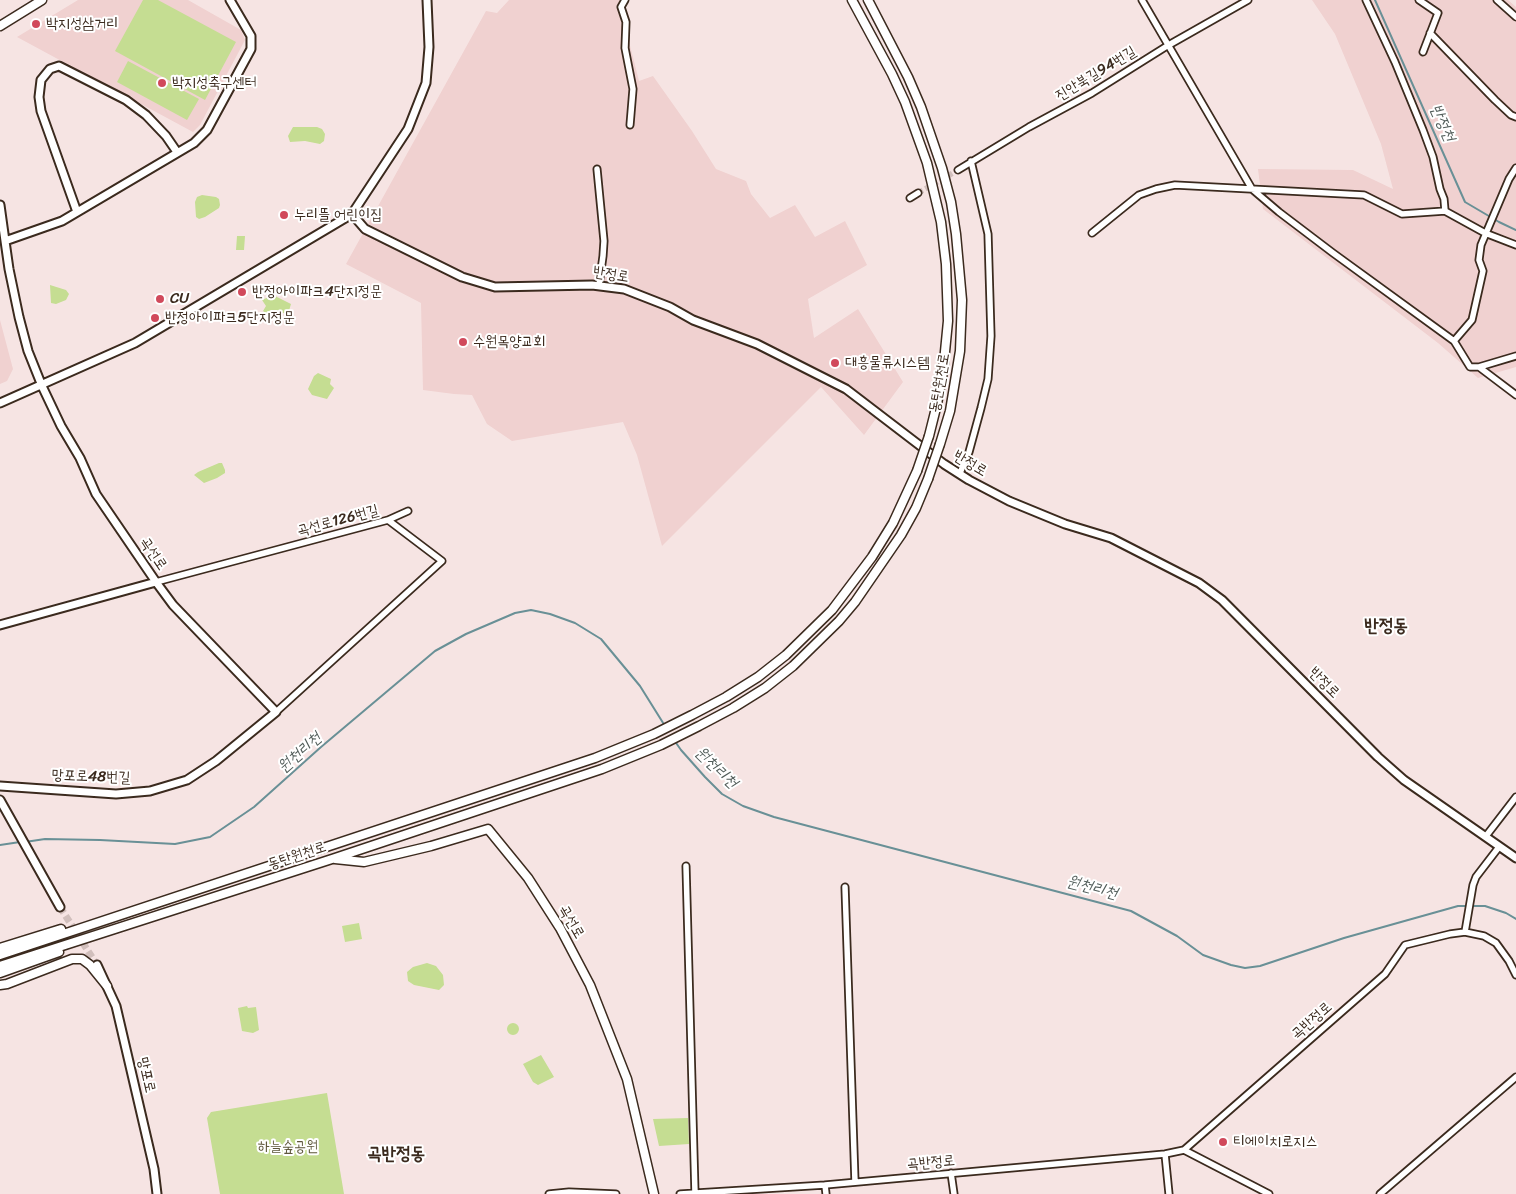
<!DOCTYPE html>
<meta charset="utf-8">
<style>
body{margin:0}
canvas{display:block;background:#f6e4e3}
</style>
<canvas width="1516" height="1194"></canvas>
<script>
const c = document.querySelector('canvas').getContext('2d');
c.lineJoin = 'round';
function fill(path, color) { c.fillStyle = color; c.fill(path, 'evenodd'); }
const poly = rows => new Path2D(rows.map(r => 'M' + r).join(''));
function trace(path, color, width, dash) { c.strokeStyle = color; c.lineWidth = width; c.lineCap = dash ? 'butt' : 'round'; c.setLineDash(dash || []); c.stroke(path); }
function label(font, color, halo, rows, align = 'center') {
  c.font = font + ' Sriracha,"Poor Story",sans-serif'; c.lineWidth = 4; c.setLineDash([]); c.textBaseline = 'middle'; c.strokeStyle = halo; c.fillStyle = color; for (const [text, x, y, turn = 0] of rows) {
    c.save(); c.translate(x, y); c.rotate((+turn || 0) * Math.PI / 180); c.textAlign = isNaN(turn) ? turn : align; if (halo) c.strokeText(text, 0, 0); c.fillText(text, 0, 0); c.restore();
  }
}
fill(poly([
 [78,0,188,0,241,30,245,40,200,125,193,132,17,37],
 [509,0,629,0,621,10,639,81,653,76,692,131,716,169,746,181,751,194,770,218,795,205,815,237,845,221,867,265,808,299,814,338,858,309,903,382,864,435,821,387,662,546,637,455,623,422,512,441,487,424,472,395,454,394,423,390,421,303,346,264,486,11,497,13],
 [1312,0,1508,0,1516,7,1516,367,1478,378,1438,343,1263,209,1258,169,1353,170,1393,189,1381,144,1335,34],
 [0,320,13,369,7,381,0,384]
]), '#f0d1d0');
fill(poly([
 [143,0,158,0,236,42,205,100,115,51],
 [128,61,199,99,187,120,117,82],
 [293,127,317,127,322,129,325,134,324,141,320,144,305,141,290,142,288,136],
 [202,195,216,197,219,199,220,205,219,208,205,217,199,219,196,217,195,202,197,197],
 [237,236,245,236,244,250,236,250],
 [50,285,66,290,69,294,66,300,56,304,51,303],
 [273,295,291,304,288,314,279,312,273,318,263,311,266,306,262,300],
 [318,373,331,379,330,384,334,388,327,399,312,395,308,389,314,376],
 [219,463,222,463,225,470,225,473,217,478,204,483,194,475,198,472],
 [359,923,362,939,345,942,342,926],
 [427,963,436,966,443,975,444,985,439,990,414,985,408,981,407,972,413,967],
 [247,1006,248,1008,256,1007,259,1030,253,1033,242,1031,238,1008],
 '507 1029a6 6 0 1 1 12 0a6 6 0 1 1-12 0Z',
 [541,1055,554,1077,538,1085,533,1082,523,1064],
 [327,1093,344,1194,220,1194,207,1118,211,1112],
 [688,1118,689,1144,659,1146,653,1119]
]), '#c5dd92');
trace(poly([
 [1375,0,1465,202,1499,222,1516,230],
 [674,740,681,750,705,777,722,794,743,806,774,817,1131,911,1177,936,1203,955,1231,965,1245,968,1260,966,1344,938,1458,906,1467,906],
 [25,842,45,839,100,840,175,844,210,837,254,807,321,747,435,651,466,634,515,613,531,610,550,614,575,623,601,639,640,686,665,726],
 [0,845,20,842],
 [1472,906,1485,906,1506,913,1516,919]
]), '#699096', 2);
trace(poly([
 [918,193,958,170]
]), '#d1bfbc', 5.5, [5.5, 3]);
trace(poly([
 [60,907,97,965]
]), '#d1bfbc', 7, [7, 3.5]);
const minor = poly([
 [625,0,621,7,626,22,625,48,633,89,630,125],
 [1142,0,1252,189,1279,212,1333,253,1454,341,1470,367,1479,367,1516,395],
 [1366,0,1395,62,1423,130,1433,157,1440,189,1444,199,1445,211,1485,233,1516,245],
 [1419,0,1438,13,1423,52],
 [1497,0,1516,17],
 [1430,33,1495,100,1511,115,1516,117],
 [597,169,604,241,603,256,599,285],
 [958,170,1029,127,1092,93,1167,46,1248,0],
 [910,198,918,193],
 [1092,233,1139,195,1156,189,1175,185,1364,195,1402,214,1445,211],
 [1454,341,1472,320,1483,271,1479,260,1481,245,1509,179,1516,168],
 [1479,367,1516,356],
 [960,473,969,452,981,408,988,379,991,336,988,234,971,161],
 [388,520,408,511],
 [156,582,388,520,442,561,276,712],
 [1486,836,1516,797],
 [686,866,695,1193],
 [845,887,855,1182],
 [1465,932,1473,885,1476,877,1499,847],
 [1184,1150,1385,974,1405,945,1450,934,1465,932,1484,936,1496,943,1509,961,1516,975],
 [1165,1154,1169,1194],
 [951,1173,954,1194],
 [825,1185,826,1194],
 [549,1194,569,1192,616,1194],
 [680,1194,825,1185,1165,1154,1184,1150,1269,1194],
 [1380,1194,1516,1077]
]);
const tertiary = poly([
 [0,205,5,241,62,221,194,143,207,130,251,49,251,36,230,0],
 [77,212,41,111,39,97,41,80,50,69,59,66,126,100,146,115,166,136,177,152],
 [352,214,365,229,462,277,495,287,592,285,624,289,670,307,693,320,757,344,846,389,944,464,969,480,1009,501,1065,524,1111,538,1199,583,1222,600,1378,757,1404,780,1516,858],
 [0,403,135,343,352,214,408,129,426,83,429,47,427,0],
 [0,625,156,582],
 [0,786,116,794,150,791,187,780,216,761,276,712,173,605,156,582,96,494,80,458,61,426,42,386,28,351,19,317,9,269,5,241],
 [0,800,60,907],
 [97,965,116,1006,154,1169,157,1194]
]);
const secondary = poly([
 [852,0,892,74,905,102,927,163,941,222,946,264,948,321,943,372,937,404,929,436],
 [868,0,908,77,921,107,942,168,951,202,956,234,962,300,960,351,950,411,940,444],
 [0,26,42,0],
 [335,859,364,862,431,846,488,829,528,878,560,928,590,985,627,1079,654,1194],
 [0,948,61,929],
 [0,955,595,758,654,734,692,715,726,697,758,677,786,655,832,610,872,557,893,523,917,471],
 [0,966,332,859,602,769,661,745,699,726,733,708,765,688,793,666,839,621,855,602,901,535,916,508,928,479],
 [0,973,59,952],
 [0,985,7,984,72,959,82,959,90,965,107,986]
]);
trace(minor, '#3b2a1e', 9);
trace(tertiary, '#3b2a1e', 11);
trace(secondary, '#3b2a1e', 11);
trace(minor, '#fff', 5.5);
trace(tertiary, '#fff', 7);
trace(secondary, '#fff', 8);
const secondaryBridge = poly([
 [917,471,929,436],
 [928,479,940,444]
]);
trace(secondaryBridge, '#3b2a1e', 11, []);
trace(secondaryBridge, '#fff', 8);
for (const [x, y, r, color] of [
 [36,24,5,"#d1495b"],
 [162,83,5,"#d1495b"],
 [284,215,5,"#d1495b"],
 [242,292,5,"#d1495b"],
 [160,299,5,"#d1495b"],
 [155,318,5,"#d1495b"],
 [463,342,5,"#d1495b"],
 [835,363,5,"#d1495b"],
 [1223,1142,5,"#d1495b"]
]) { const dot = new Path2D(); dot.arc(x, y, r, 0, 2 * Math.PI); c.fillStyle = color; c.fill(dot); trace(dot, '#fff', 2); }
label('15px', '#3b2a1e', '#fff', [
 ["박지성삼거리",46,24],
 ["박지성축구센터",172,83],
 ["누리뜰 어린이집",294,215],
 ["반정아이파크4단지정문",252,292],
 ["CU",170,299],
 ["반정아이파크5단지정문",165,318],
 ["수원목양교회",473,342],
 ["대흥물류시스템",845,363],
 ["티에이치로지스",1233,1142]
], 'left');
label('15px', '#3b2a1e', '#fff', [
 ["진안북길94번길",1096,74,-31],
 ["반정로",611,275,9],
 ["동탄원천로",940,383,-80],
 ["반정로",970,464,31],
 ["곡선로126번길",338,521,-15],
 ["곡선로",153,554,56],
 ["반정로",1324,683,45],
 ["망포로48번길",91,777,2],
 ["동탄원천로",297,856,-18],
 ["곡선로",571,922,60],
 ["곡반정로",1312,1021,-41],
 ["망포로",146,1075,77],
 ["곡반정로",931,1163,-5]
]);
label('15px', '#5e573b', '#fff', [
 ["하늘숲공원",288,1147]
]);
label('italic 16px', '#525d5a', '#fff', [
 ["반정천",1442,123,66],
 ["원천리천",300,753,-41],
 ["원천리천",716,768,44],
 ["원천리천",1092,888,15]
]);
label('bold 18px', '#3b2a1e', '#fff', [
 ["반정동",1386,626],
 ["곡반정동",396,1154]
]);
</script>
